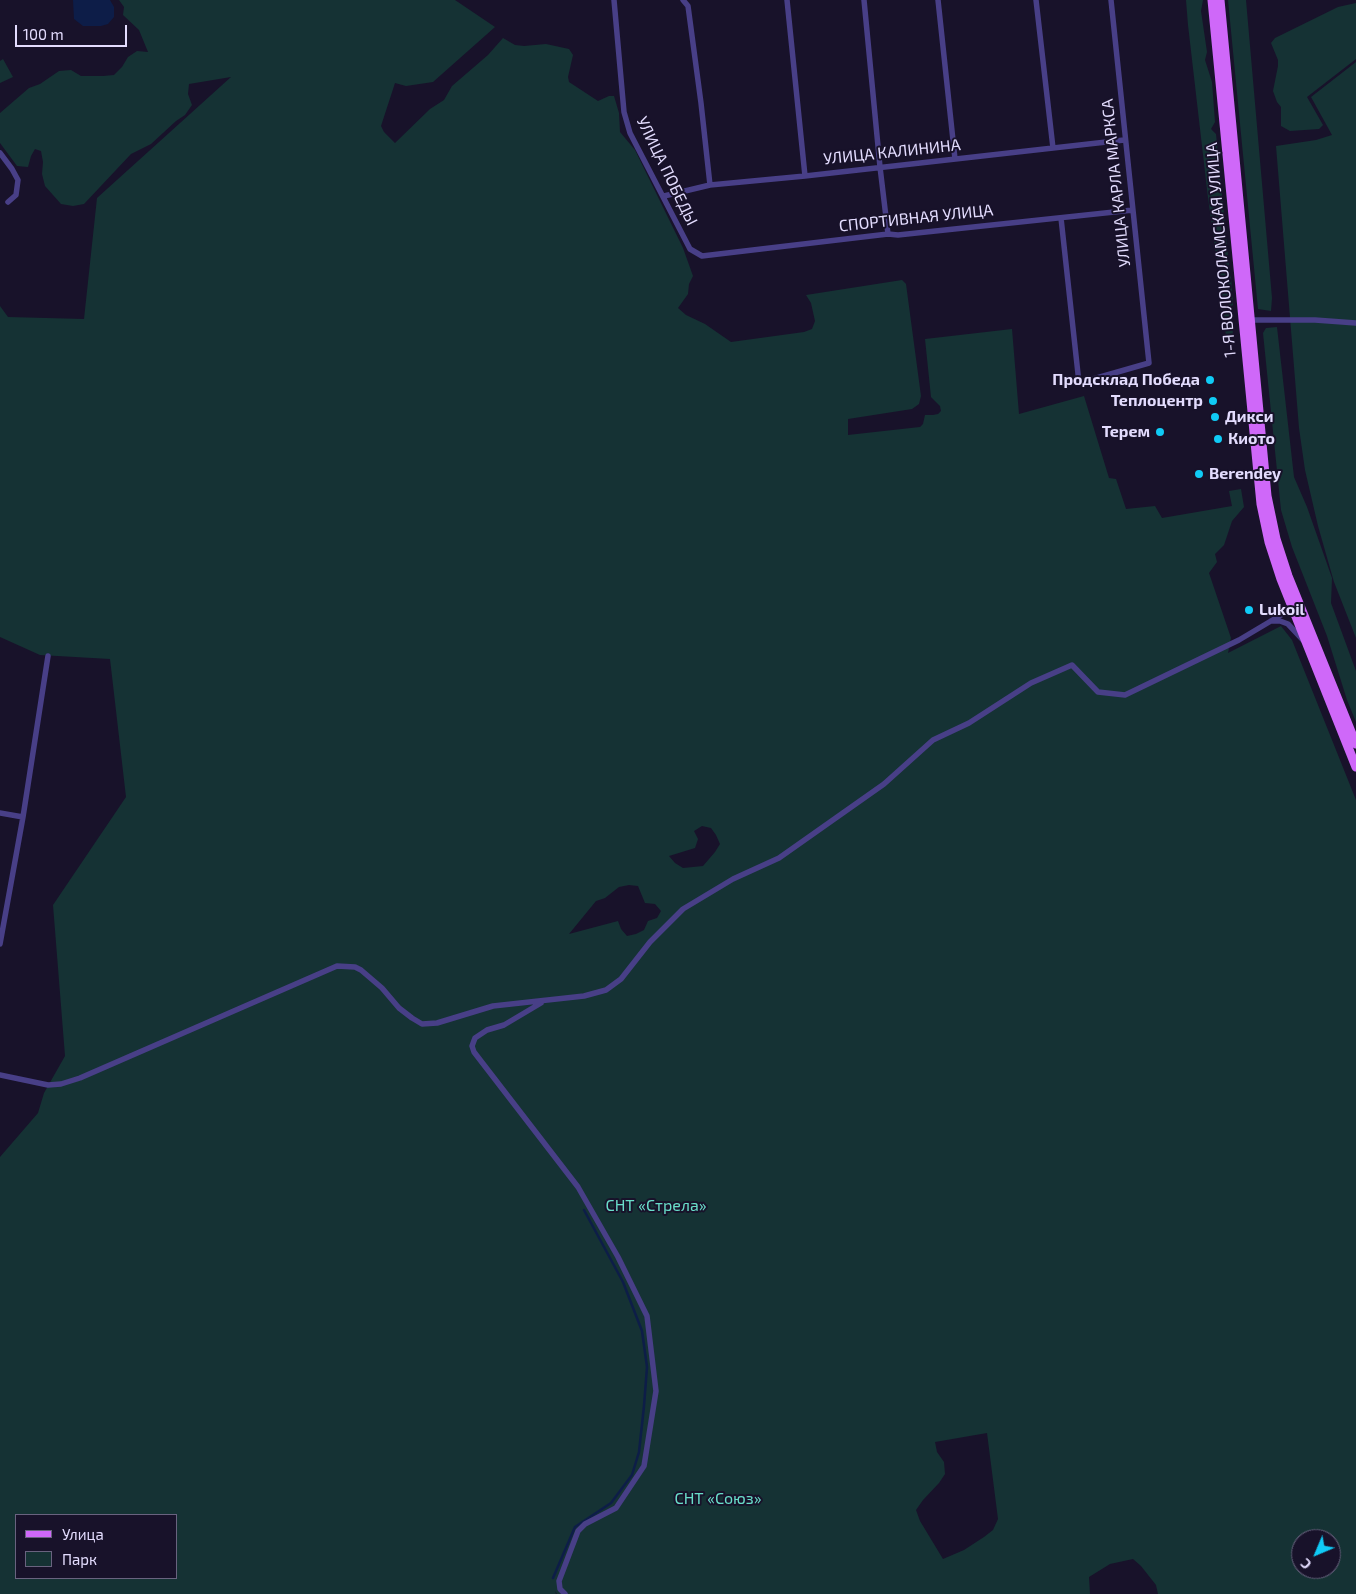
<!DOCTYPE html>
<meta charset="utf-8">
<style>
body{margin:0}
#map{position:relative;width:1356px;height:1594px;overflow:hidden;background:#18122a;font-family:"Exo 2",sans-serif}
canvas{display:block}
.legend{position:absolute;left:15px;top:1514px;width:162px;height:65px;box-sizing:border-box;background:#18122a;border:1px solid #69637f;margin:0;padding:6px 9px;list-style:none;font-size:15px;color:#e3dcfe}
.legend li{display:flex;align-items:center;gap:10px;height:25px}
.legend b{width:25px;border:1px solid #69637f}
.north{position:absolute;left:1291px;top:1529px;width:50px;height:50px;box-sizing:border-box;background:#18122a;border:1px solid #69637f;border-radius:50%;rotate:225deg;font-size:14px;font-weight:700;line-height:20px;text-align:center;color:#e3dcfe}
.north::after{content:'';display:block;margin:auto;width:18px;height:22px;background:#10cbf6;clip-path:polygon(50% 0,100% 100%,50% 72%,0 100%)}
.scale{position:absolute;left:15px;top:25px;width:112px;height:22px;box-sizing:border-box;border:2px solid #e3dcfe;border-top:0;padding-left:6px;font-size:15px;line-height:18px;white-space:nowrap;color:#e3dcfe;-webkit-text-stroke:4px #18122a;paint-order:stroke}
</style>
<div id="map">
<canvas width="1356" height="1594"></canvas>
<ul class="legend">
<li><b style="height:6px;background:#cf68f9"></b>Улица</li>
<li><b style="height:14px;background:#153234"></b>Парк</li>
</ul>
<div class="north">С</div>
<div class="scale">100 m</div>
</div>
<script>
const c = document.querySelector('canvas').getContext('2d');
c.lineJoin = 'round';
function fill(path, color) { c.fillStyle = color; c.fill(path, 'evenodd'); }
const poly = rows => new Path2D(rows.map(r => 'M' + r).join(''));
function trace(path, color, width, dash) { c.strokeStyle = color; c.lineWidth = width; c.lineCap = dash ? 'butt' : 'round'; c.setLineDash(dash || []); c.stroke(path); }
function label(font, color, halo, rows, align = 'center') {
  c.font = font + ' "Exo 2",sans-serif'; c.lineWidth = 4; c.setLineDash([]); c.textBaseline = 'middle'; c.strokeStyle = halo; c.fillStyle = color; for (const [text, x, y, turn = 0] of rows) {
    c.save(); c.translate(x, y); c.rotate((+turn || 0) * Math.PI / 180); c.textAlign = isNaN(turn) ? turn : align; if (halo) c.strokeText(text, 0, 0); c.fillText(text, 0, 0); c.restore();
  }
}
fill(poly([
 [119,0,455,0,495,27,433,82,406,86,395,83,381,126,384,132,395,143,430,109,444,100,452,86,488,55,503,38,515,45,524,46,546,44,569,49,573,55,568,77,569,82,598,101,609,96,614,96,619,113,620,132,635,150,683,248,693,276,689,284,688,294,678,308,686,315,705,324,731,342,804,332,812,329,815,321,811,303,806,295,902,280,906,284,921,396,919,404,912,409,848,419,848,435,920,427,923,424,925,415,933,415,938,414,941,411,940,406,931,397,925,339,1012,329,1019,414,1084,396,1109,478,1116,479,1126,509,1155,506,1162,518,1232,506,1229,491,1241,489,1244,507,1232,521,1224,545,1215,554,1217,562,1209,573,1231,638,1228,653,1281,626,1292,640,1356,800,1356,1594,1158,1594,1156,1585,1141,1566,1133,1559,1110,1564,1089,1577,1090,1594,557,1594,555,1591,556,1594,0,1594,0,1157,38,1113,44,1093,65,1056,53,905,126,797,110,659,40,655,0,637,0,306,8,317,84,319,97,198,231,77,189,84,188,94,192,105,185,115,176,121,151,144,131,154,84,204,73,206,61,204,45,186,42,174,43,162,41,151,35,149,31,156,28,167,17,166,0,143,0,113,29,88,40,84,59,71,71,70,81,76,103,76,114,75,122,67,128,57,137,51,148,52,139,30,123,15,124,7],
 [702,826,711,828,716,835,720,844,715,852,703,866,683,868,675,863,669,856,695,848,698,839,694,831],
 [629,885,638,886,645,903,655,904,661,911,657,918,648,921,644,930,636,934,627,936,621,929,618,921,569,934,596,901,605,898,619,887],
 [987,1433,998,1519,993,1530,984,1537,964,1550,943,1559,920,1521,916,1510,923,1500,939,1483,945,1474,944,1462,937,1452,935,1442],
 [16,1515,176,1515,176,1578,16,1578],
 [1301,1539,1331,1539,1331,1569,1301,1569],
 [1186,0,1203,0,1201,11,1207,52,1205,60,1212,82,1215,122,1211,129,1216,134,1229,265,1227,268,1231,277,1233,305,1229,308,1229,311,1232,314,1233,337,1227,340,1221,309,1219,276,1220,269,1217,262,1208,198,1188,25],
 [1228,0,1246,0,1272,298,1271,311,1258,309],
 [1356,3,1356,59,1307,97,1323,125,1319,129,1290,131,1281,126,1281,107,1277,102,1273,91,1278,66,1278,60,1271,43,1275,38,1338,7],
 [3,59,13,77,0,83,0,61],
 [1356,62,1356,638,1334,582,1318,526,1305,470,1299,428,1276,146,1316,140,1332,135,1311,97],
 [1277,327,1294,477,1307,507,1332,578,1331,603,1356,671,1356,722,1347,700,1327,636,1292,547,1281,510,1263,333,1266,328]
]), '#153234');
fill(poly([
 [73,0,110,0,114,7,114,17,108,24,101,26,83,26,74,19]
]), '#0d1d48');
trace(poly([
 [553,1578,575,1527,611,1503,632,1475,639,1452,644,1406,647,1367,642,1331,623,1282,584,1210]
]), '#0d1d48', 2.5);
trace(poly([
 [614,0,624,112,630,133,690,249,702,256,888,234,898,235,1133,210],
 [683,0,688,6,701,103,710,185],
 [787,0,805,176],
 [864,0,880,167,888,234],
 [938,0,955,159],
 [1036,0,1053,148],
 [0,153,12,169,18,180,16,195,8,202],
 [664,196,710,185,805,176,1124,140],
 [1061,218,1079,383,1149,363,1111,0],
 [1248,320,1315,320,1356,323],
 [1271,621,1280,621,1288,624,1303,640],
 [0,813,23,817,48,656],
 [0,944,23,817],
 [541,1003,504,1025,487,1030,475,1038,472,1046,474,1052,578,1187,618,1257,647,1316,656,1391,644,1466,616,1508,585,1524,578,1531,559,1581,560,1589,565,1594],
 [0,1075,48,1085,61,1084,80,1078,337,966,355,967,361,970,382,988,399,1008,412,1018,422,1024,437,1023,493,1006,584,996,606,990,621,979,650,942,683,909,733,879,779,858,884,784,933,740,969,723,1031,683,1072,665,1098,692,1125,695,1239,640,1281,615,1296,608]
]), '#483f87', 5.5);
trace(poly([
 [1212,0,1261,504,1269,542,1281,579,1356,767],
 [1220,0,1267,496,1276,539,1288,576,1356,744]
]), '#cf68f9', 9);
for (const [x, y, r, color] of [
 [1210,380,5,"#10cbf6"],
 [1213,401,5,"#10cbf6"],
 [1215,417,5,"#10cbf6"],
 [1160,432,5,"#10cbf6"],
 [1218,439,5,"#10cbf6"],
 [1199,474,5,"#10cbf6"],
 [1249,610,5,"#10cbf6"]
]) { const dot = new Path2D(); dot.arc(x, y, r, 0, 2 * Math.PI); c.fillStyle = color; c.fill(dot); trace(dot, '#18122a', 2); }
label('16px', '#e3dcfe', '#18122a', [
 ["УЛИЦА КАЛИНИНА",892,152,-6],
 ["УЛИЦА ПОБЕДЫ",667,171,64],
 ["УЛИЦА КАРЛА МАРКСА",1116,183,-96],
 ["СПОРТИВНАЯ УЛИЦА",916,218,-6],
 ["1-Я ВОЛОКОЛАМСКАЯ УЛИЦА",1221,250,-95]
]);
label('bold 16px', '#e3dcfe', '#18122a', [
 ["Продсклад Победа",1200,380,"right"],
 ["Теплоцентр",1203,401,"right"],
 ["Дикси",1225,417],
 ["Терем",1150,432,"right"],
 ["Киото",1228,439],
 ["Berendey",1209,474],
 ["Lukoil",1259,610]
], 'left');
label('16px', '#69ddc9', '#18122a', [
 ["СНТ «Стрела»",656,1206],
 ["СНТ «Союз»",718,1499]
]);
</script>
